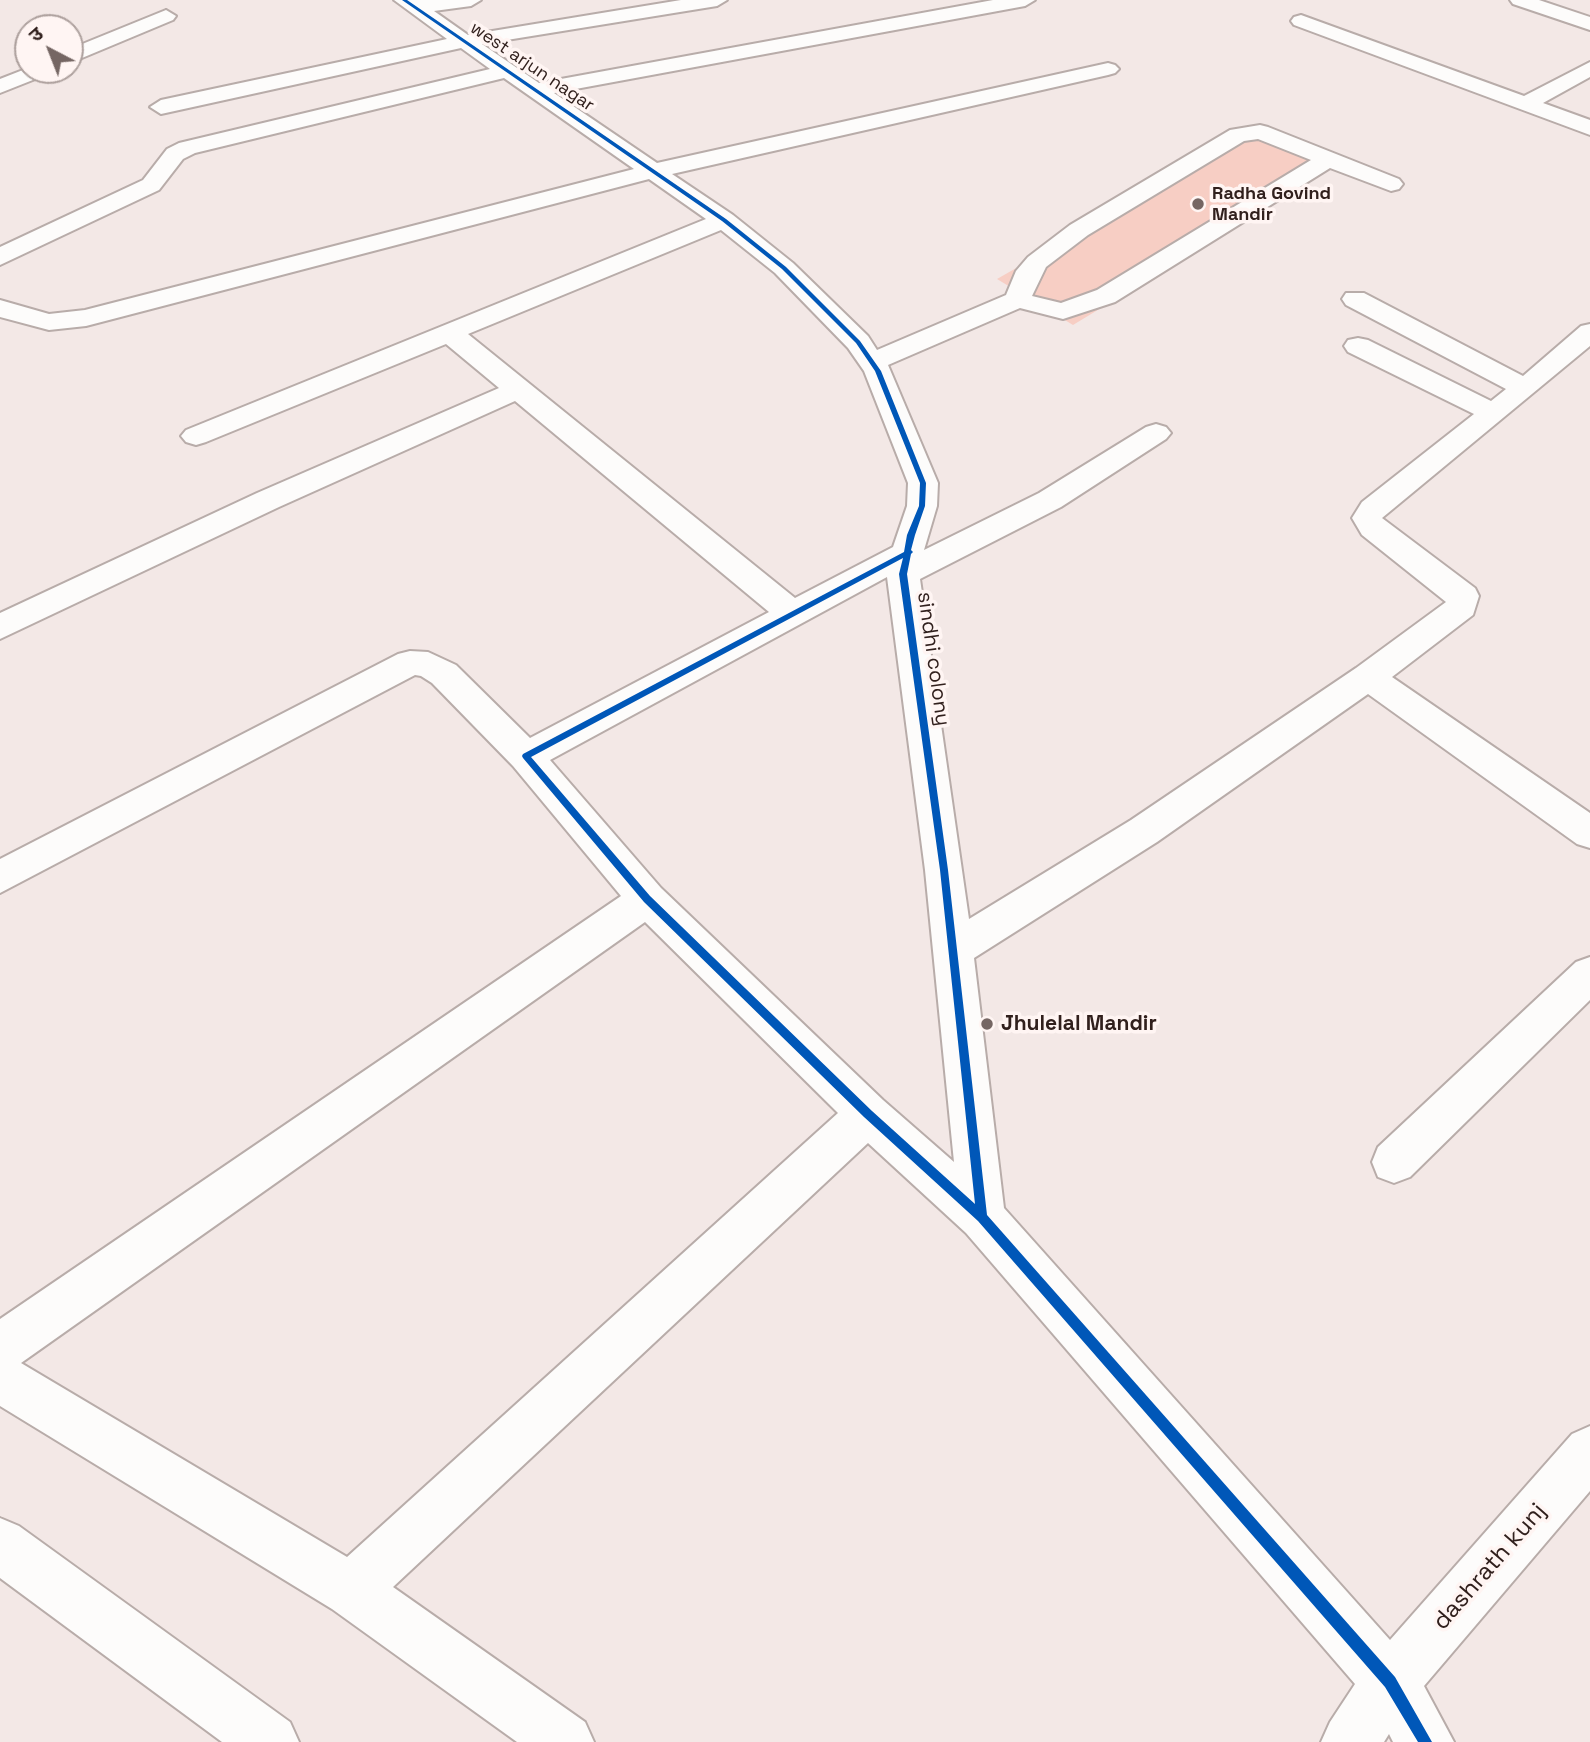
<!DOCTYPE html>
<meta charset="utf-8">
<style>
body{margin:0}
#map{position:relative;width:1590px;height:1742px;overflow:hidden;background:#f3e8e6;font-family:"Space Grotesk","Noto Sans Devanagari",sans-serif}
canvas{display:block}
.north{position:absolute;left:14px;top:14px;width:70px;height:70px;box-sizing:border-box;background:#fff5f3;border:2px solid #ada09d;border-radius:50%;rotate:318deg;font-size:19px;font-weight:700;line-height:28px;text-align:center;color:#31201d}
.north::after{content:'';display:block;margin:auto;width:24px;height:32px;background:#756663;clip-path:polygon(50% 0,100% 100%,50% 72%,0 100%)}
</style>
<div id="map">
<canvas width="1590" height="1742"></canvas>
<div class="north">उ</div>
</div>
<script>
const c = document.querySelector('canvas').getContext('2d');
c.lineJoin = 'round';
function fill(path, color) { c.fillStyle = color; c.fill(path, 'evenodd'); }
const poly = rows => new Path2D(rows.map(r => 'M' + r).join(''));
function trace(path, color, width, dash) { c.strokeStyle = color; c.lineWidth = width; c.lineCap = dash ? 'butt' : 'round'; c.setLineDash(dash || []); c.stroke(path); }
function label(font, color, halo, rows, align = 'center') {
  c.font = font + ' "Space Grotesk",sans-serif'; c.lineWidth = 7; c.setLineDash([]); c.textBaseline = 'middle'; c.strokeStyle = halo; c.fillStyle = color; for (const [text, x, y, turn = 0] of rows) {
    c.save(); c.translate(x, y); c.rotate((+turn || 0) * Math.PI / 180); c.textAlign = isNaN(turn) ? turn : align; if (halo) c.strokeText(text, 0, 0); c.fillText(text, 0, 0); c.restore();
  }
}
fill(poly([
 [1253,133,1337,165,1073,325,997,279]
]), '#f7cec4');
const minor = poly([
 [394,0,481,0,471,6,434,11,468,35,681,0,727,0,717,6,482,44,539,83,993,0,1035,0,1025,6,554,93,657,163,1108,63,1115,65,1119,69,1115,73,1108,75,672,174,733,215,793,263,868,336,877,350,1006,295,1016,271,1028,257,1070,225,1230,130,1260,125,1268,127,1399,179,1403,184,1399,189,1391,191,1330,168,1115,302,1063,319,1020,308,888,365,938,483,937,506,924,550,1039,493,1146,427,1156,424,1166,427,1171,433,1166,439,1061,507,920,579,969,919,1131,820,1356,668,1446,602,1362,535,1352,518,1362,502,1474,414,1348,352,1344,346,1348,340,1358,338,1368,340,1491,401,1506,389,1346,305,1342,299,1346,293,1364,293,1523,376,1581,326,1590,324,1590,346,1382,518,1475,588,1479,596,1473,615,1392,677,1590,813,1590,848,1577,844,1368,694,1157,842,974,958,1004,1208,1390,1640,1572,1434,1590,1426,1590,1491,1424,1686,1454,1742,1393,1742,1389,1734,1384,1742,1321,1742,1330,1722,1355,1684,966,1233,868,1143,393,1587,585,1722,594,1742,517,1742,332,1609,0,1406,0,1319,621,896,513,766,432,683,421,676,415,675,0,893,0,859,398,654,410,651,428,652,456,665,530,738,769,612,515,401,279,507,0,639,0,613,257,493,499,388,446,344,206,442,196,445,186,442,181,436,186,430,706,219,649,179,86,326,49,330,0,317,0,300,49,314,85,310,634,169,504,78,195,153,183,159,159,190,0,265,0,247,143,180,167,149,179,143,490,69,461,48,161,114,150,107,161,100,447,39,394,0],
 [1258,139,1311,160,1097,290,1061,303,1032,296,1046,267,1088,235,1244,141,1258,139],
 [721,230,775,273,848,348,864,371,908,483,907,506,893,547,795,598,468,334,721,230],
 [887,577,925,870,954,1162,883,1100,661,888,550,760,887,577],
 [645,922,838,1113,347,1557,21,1363,645,922],
 [1510,0,1539,0,1590,17,1590,30,1513,4,1510,0],
 [166,10,176,16,173,20,70,63,70,49,166,10],
 [1301,15,1524,96,1590,62,1590,77,1543,103,1590,120,1590,135,1294,25,1291,21,1294,17,1301,15],
 [28,68,52,70,48,74,0,93,0,79,28,68],
 [1590,957,1590,1000,1410,1177,1394,1183,1378,1177,1372,1162,1378,1147,1576,962,1590,957],
 [0,1518,19,1526,290,1722,299,1742,222,1742,0,1578,0,1518]
]);
trace(minor, '#b8aca9', 4);
fill(minor, '#fdfcfb');
fill(poly([
 [402,0,407,0,726,219,786,267,860,341,881,371,926,483,925,506,915,535,911,550,913,552,911,554,907,574,948,870,987,1215,1395,1677,1432,1742,1418,1742,1385,1687,978,1221,864,1117,644,902,523,758,522,756,523,754,904,552,907,535,919,506,920,483,875,371,856,343,782,269,722,221,402,0],
 [903,558,899,574,940,870,975,1204,872,1111,650,896,531,757,903,558]
]), '#0057b8');
for (const [x, y, r, color] of [
 [1198,204,7,"#756663"],
 [987,1024,7,"#756663"]
]) { const dot = new Path2D(); dot.arc(x, y, r, 0, 2 * Math.PI); c.fillStyle = color; c.fill(dot); trace(dot, '#fff5f3', 2.5); }
label('18px', '#31201d', '#fff5f3', [
 ["west arjun nagar",532,67,34]
]);
label('bold 18px', '#31201d', '#fff5f3', [
 ["Radha Govind",1212,194],
 ["Mandir",1212,215]
], 'left');
label('21px', '#31201d', '#fff5f3', [
 ["sindhi colony",933,659,82]
]);
label('bold 21px', '#31201d', '#fff5f3', [
 ["Jhulelal Mandir",1001,1024]
], 'left');
label('24px', '#31201d', '#fff5f3', [
 ["dashrath kunj",1490,1567,-49]
]);
</script>
